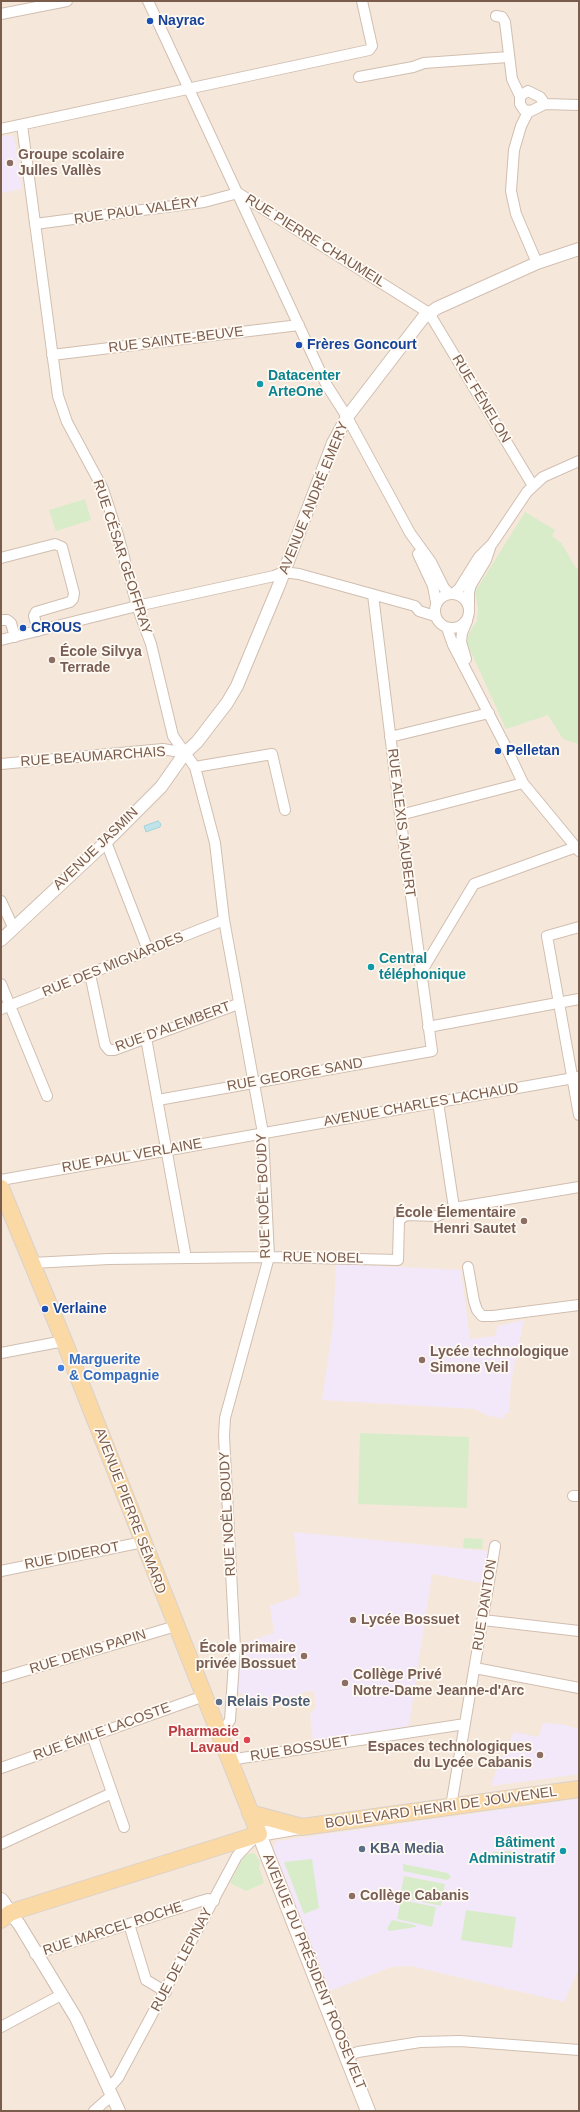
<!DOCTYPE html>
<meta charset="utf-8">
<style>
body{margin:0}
#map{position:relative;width:580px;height:2112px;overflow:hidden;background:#fdf6ec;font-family:Helvetica,sans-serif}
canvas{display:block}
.frame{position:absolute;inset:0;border:2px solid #7a5c4d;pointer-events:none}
</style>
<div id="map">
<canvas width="580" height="2112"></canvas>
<div class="frame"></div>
</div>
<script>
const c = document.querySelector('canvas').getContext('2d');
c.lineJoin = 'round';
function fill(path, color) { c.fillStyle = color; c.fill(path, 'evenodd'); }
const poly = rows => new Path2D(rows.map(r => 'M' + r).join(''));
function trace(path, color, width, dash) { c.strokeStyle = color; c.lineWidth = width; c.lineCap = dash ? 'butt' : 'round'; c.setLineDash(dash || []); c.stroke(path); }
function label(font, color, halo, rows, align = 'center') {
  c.font = font + ' Helvetica,sans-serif'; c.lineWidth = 3.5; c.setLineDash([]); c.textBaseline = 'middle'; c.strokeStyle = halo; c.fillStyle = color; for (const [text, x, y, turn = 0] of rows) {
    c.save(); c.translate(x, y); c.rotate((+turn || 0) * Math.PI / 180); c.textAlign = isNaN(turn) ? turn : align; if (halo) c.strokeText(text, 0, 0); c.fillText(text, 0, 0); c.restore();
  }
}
fill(poly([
 [1,1,579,1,579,2111,1,2111]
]), '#f5e8da');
fill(poly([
 [12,135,14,138,22,189,1,193,1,137],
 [336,1264,461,1270,470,1339,495,1336,498,1326,524,1320,511,1381,509,1413,505,1413,504,1419,486,1415,475,1409,322,1400,333,1326],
 [294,1532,488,1551,481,1583,432,1574,409,1726,313,1741,310,1714,316,1708,314,1691,308,1691,267,1706,241,1710,243,1695,236,1690,241,1644,274,1633,270,1606,300,1595],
 [543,1723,561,1724,579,1729,579,1774,491,1786,498,1765,514,1732,539,1737],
 [579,1799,579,1968,564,2002,411,1966,391,1967,330,1991,273,1847,277,1841]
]), '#f3e8fa');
fill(poly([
 [85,499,91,520,56,531,49,510],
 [525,512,555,530,552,536,562,544,576,568,579,569,579,744,563,739,548,715,506,729,467,643,469,633,477,621,478,609,475,592],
 [360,1433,469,1437,467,1508,358,1504],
 [464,1538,483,1539,482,1549,463,1548],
 [513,1851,513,1857,494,1858,493,1852],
 [254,1853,260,1861,259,1868,264,1883,246,1891,230,1883,243,1858,248,1854],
 [312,1859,319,1908,304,1914,284,1862],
 [403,1864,448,1873,451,1877,447,1880,403,1871],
 [404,1876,445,1884,441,1906,400,1897],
 [401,1900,436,1907,432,1927,397,1919],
 [466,1910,516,1917,512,1948,461,1940],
 [392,1920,415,1925,416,1927,390,1931,387,1929]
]), '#d8ecc9');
const water = poly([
 [158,821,161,824,160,827,146,832,144,826,158,821]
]);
fill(water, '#bfe3e8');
trace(water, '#a5d3da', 1);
const minor = poly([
 [148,1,326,384,347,417,410,533,431,562,444,588,450,594],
 [1,14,67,1],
 [496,16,502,17,505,22,512,79,520,96],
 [359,77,413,67,424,63,508,57],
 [528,91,540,97,545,104,531,111,524,110,520,104,520,96,528,91],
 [545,104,579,105],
 [528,112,521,126,514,150,511,191,516,214,537,263],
 [22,125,58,396,67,422,103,489,118,535,137,606,151,644,173,736,195,767,215,843,224,920,263,1133,269,1257,225,1418,224,1436,235,1648,230,1720,224,1730,218,1732],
 [1,129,369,50,372,46,362,1],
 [238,193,429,313,533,486],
 [35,224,204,202,238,193],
 [52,355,299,325],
 [418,554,433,586,436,602],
 [1,558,55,544,62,547,74,593,73,599,70,602,36,612,34,616,38,631],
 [454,593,459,589,479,557,492,544,527,492,543,477,579,461],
 '435 611a17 17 0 1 1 34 0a17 17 0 1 1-34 0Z',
 [469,606,469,592,471,585,486,560,490,548],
 [1,620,7,620,11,623,15,637],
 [447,628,453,645,506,747,523,783,579,851],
 [1,640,137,606,274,576,283,572,299,574,415,606,419,611,435,616],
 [466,659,461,642,462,633,467,621],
 [390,737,489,713],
 [1,764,163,749,185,753],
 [195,767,272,754,285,810],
 [400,815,523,783],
 [106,842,148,950],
 [1,901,13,927],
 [579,927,547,936,579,1115],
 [90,974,105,1045,109,1050,114,1050,238,1004],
 [420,974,474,884,576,847],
 [1,984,47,1096],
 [1,1009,224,920],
 [428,1027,579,999],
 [146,1038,186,1258],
 [158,1100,432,1051,400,815,373,595],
 [438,1102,454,1208],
 [1,1180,579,1077],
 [32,1263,109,1259,269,1257,398,1260,399,1220,406,1215,437,1216,454,1208,579,1187],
 [468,1267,474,1301,477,1310,482,1316,493,1316,579,1305],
 [1,1353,64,1341],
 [573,1496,579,1496],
 [1,1571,143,1542],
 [483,1620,579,1631],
 [475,1668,579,1688],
 [1,1678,176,1626],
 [92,1735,124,1827],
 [229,1760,465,1724],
 [1,1768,204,1696],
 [451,1806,495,1546],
 [1,1844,112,1793],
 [129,1924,146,1980,166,1992],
 [35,1954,201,1901,208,1899,214,1901],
 [1,2027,61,1995],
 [347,2056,358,2052,420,2042,460,2041,579,2050],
 [108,2089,118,2078,237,1856,253,1839],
 [94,2111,111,2096]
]);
const tertiary = poly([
 [1,940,106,842,161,787,185,753,197,742,227,703,237,686,279,585,333,443,347,417,423,318,437,308,537,263,579,249],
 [10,1913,19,1924,76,2018,119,2111]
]);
const secondary = poly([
 [300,1827,259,1834,368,2111],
 [1,1900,10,1913]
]);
const primary = poly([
 [1,1188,64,1341,259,1834,21,1909,10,1913,1,1920],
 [250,1813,302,1827,579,1789]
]);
trace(minor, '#d1beb0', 12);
trace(tertiary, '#d1beb0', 14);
trace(secondary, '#d6c0b0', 16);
trace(primary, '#dad1cd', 18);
trace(minor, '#fff', 10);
trace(tertiary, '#fff', 12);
trace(secondary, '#fff', 14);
trace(primary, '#fbd9a5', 16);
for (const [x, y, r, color] of [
 [150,21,4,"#1a4fb4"],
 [10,163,4,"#8d6e63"],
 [299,345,4,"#1a4fb4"],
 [260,384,4,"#0f9aa8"],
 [23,628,4,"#1a4fb4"],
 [52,660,4,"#8d6e63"],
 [498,751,4,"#1a4fb4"],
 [371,967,4,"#0f9aa8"],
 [524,1221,4,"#8d6e63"],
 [45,1309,4,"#1a4fb4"],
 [422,1360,4,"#8d6e63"],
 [61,1368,4,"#3f7fe0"],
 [353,1620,4,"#8d6e63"],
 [304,1656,4,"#8d6e63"],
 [345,1683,4,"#8d6e63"],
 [219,1702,4,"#5c6f8a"],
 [247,1740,4,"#e0444e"],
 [540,1755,4,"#8d6e63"],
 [362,1849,4,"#5c6f8a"],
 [563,1851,4,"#0f9aa8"],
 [352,1896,4,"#8d6e63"]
]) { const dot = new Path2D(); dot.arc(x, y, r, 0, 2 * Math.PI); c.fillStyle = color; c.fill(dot); trace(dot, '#fffaf3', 1.5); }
label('bold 14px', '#164399', '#fffaf3', [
 ["Nayrac",158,21],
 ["Frères Goncourt",307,345],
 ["CROUS",31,628],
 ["Pelletan",506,751],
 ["Verlaine",53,1309]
], 'left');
label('bold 14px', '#785e54', '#fffaf3', [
 ["Groupe scolaire",18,155],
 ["Julles Vallès",18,171],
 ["École Silvya",60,652],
 ["Terrade",60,668],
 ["École Élementaire",516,1213,"right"],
 ["Henri Sautet",516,1229,"right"],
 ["Lycée technologique",430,1352],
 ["Simone Veil",430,1368],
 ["Lycée Bossuet",361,1620],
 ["École primaire",296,1648,"right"],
 ["privée Bossuet",296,1664,"right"],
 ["Collège Privé",353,1675],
 ["Notre-Dame Jeanne-d'Arc",353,1691],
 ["Espaces technologiques",532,1747,"right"],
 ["du Lycée Cabanis",532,1763,"right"],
 ["Collège Cabanis",360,1896]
], 'left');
label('14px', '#7a5c4d', '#fffaf3', [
 ["RUE PAUL VALÉRY",137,211,-8],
 ["RUE PIERRE CHAUMEIL",315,241,32],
 ["RUE SAINTE-BEUVE",176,340,-7],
 ["RUE FÉNELON",481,399,59],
 ["AVENUE ANDRÉ EMERY",314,498,-68],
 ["RUE CÉSAR GEOFFRAY",122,557,72],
 ["RUE BEAUMARCHAIS",93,757,-4],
 ["RUE ALEXIS JAUBERT",401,823,83],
 ["AVENUE JASMIN",96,849,-44],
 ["RUE DES MIGNARDES",113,965,-22],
 ["RUE D'ALEMBERT",173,1027,-20],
 ["RUE GEORGE SAND",295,1075,-10],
 ["AVENUE CHARLES LACHAUD",421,1105,-10],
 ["RUE PAUL VERLAINE",132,1156,-10],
 ["RUE NOËL BOUDY",264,1196,-92],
 ["RUE NOBEL",323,1258,1],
 ["AVENUE PIERRE SÉMARD",130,1511,69],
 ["RUE NOËL BOUDY",228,1514,-93],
 ["RUE DIDEROT",72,1556,-11],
 ["RUE DANTON",485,1605,-81],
 ["RUE DENIS PAPIN",88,1652,-17],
 ["RUE ÉMILE LACOSTE",102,1732,-20],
 ["RUE BOSSUET",300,1749,-9],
 ["BOULEVARD HENRI DE JOUVENEL",441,1808,-8],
 ["RUE MARCEL ROCHE",113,1929,-18],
 ["RUE DE LEPINAY",182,1960,-62],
 ["AVENUE DU PRÉSIDENT ROOSEVELT",314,1972,68]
]);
label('bold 14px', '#0d838f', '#fffaf3', [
 ["Datacenter",268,376],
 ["ArteOne",268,392],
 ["Central",379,959],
 ["téléphonique",379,975],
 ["Bâtiment",555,1843,"right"],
 ["Administratif",555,1859,"right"]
], 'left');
label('bold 14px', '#366cbe', '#fffaf3', [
 ["Marguerite",69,1360],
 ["& Compagnie",69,1376]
], 'left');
label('bold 14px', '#4e5e75', '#fffaf3', [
 ["Relais Poste",227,1702],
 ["KBA Media",370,1849]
], 'left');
label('bold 14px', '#be3a42', '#fffaf3', [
 ["Pharmacie",239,1732],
 ["Lavaud",239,1748]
], 'right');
</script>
